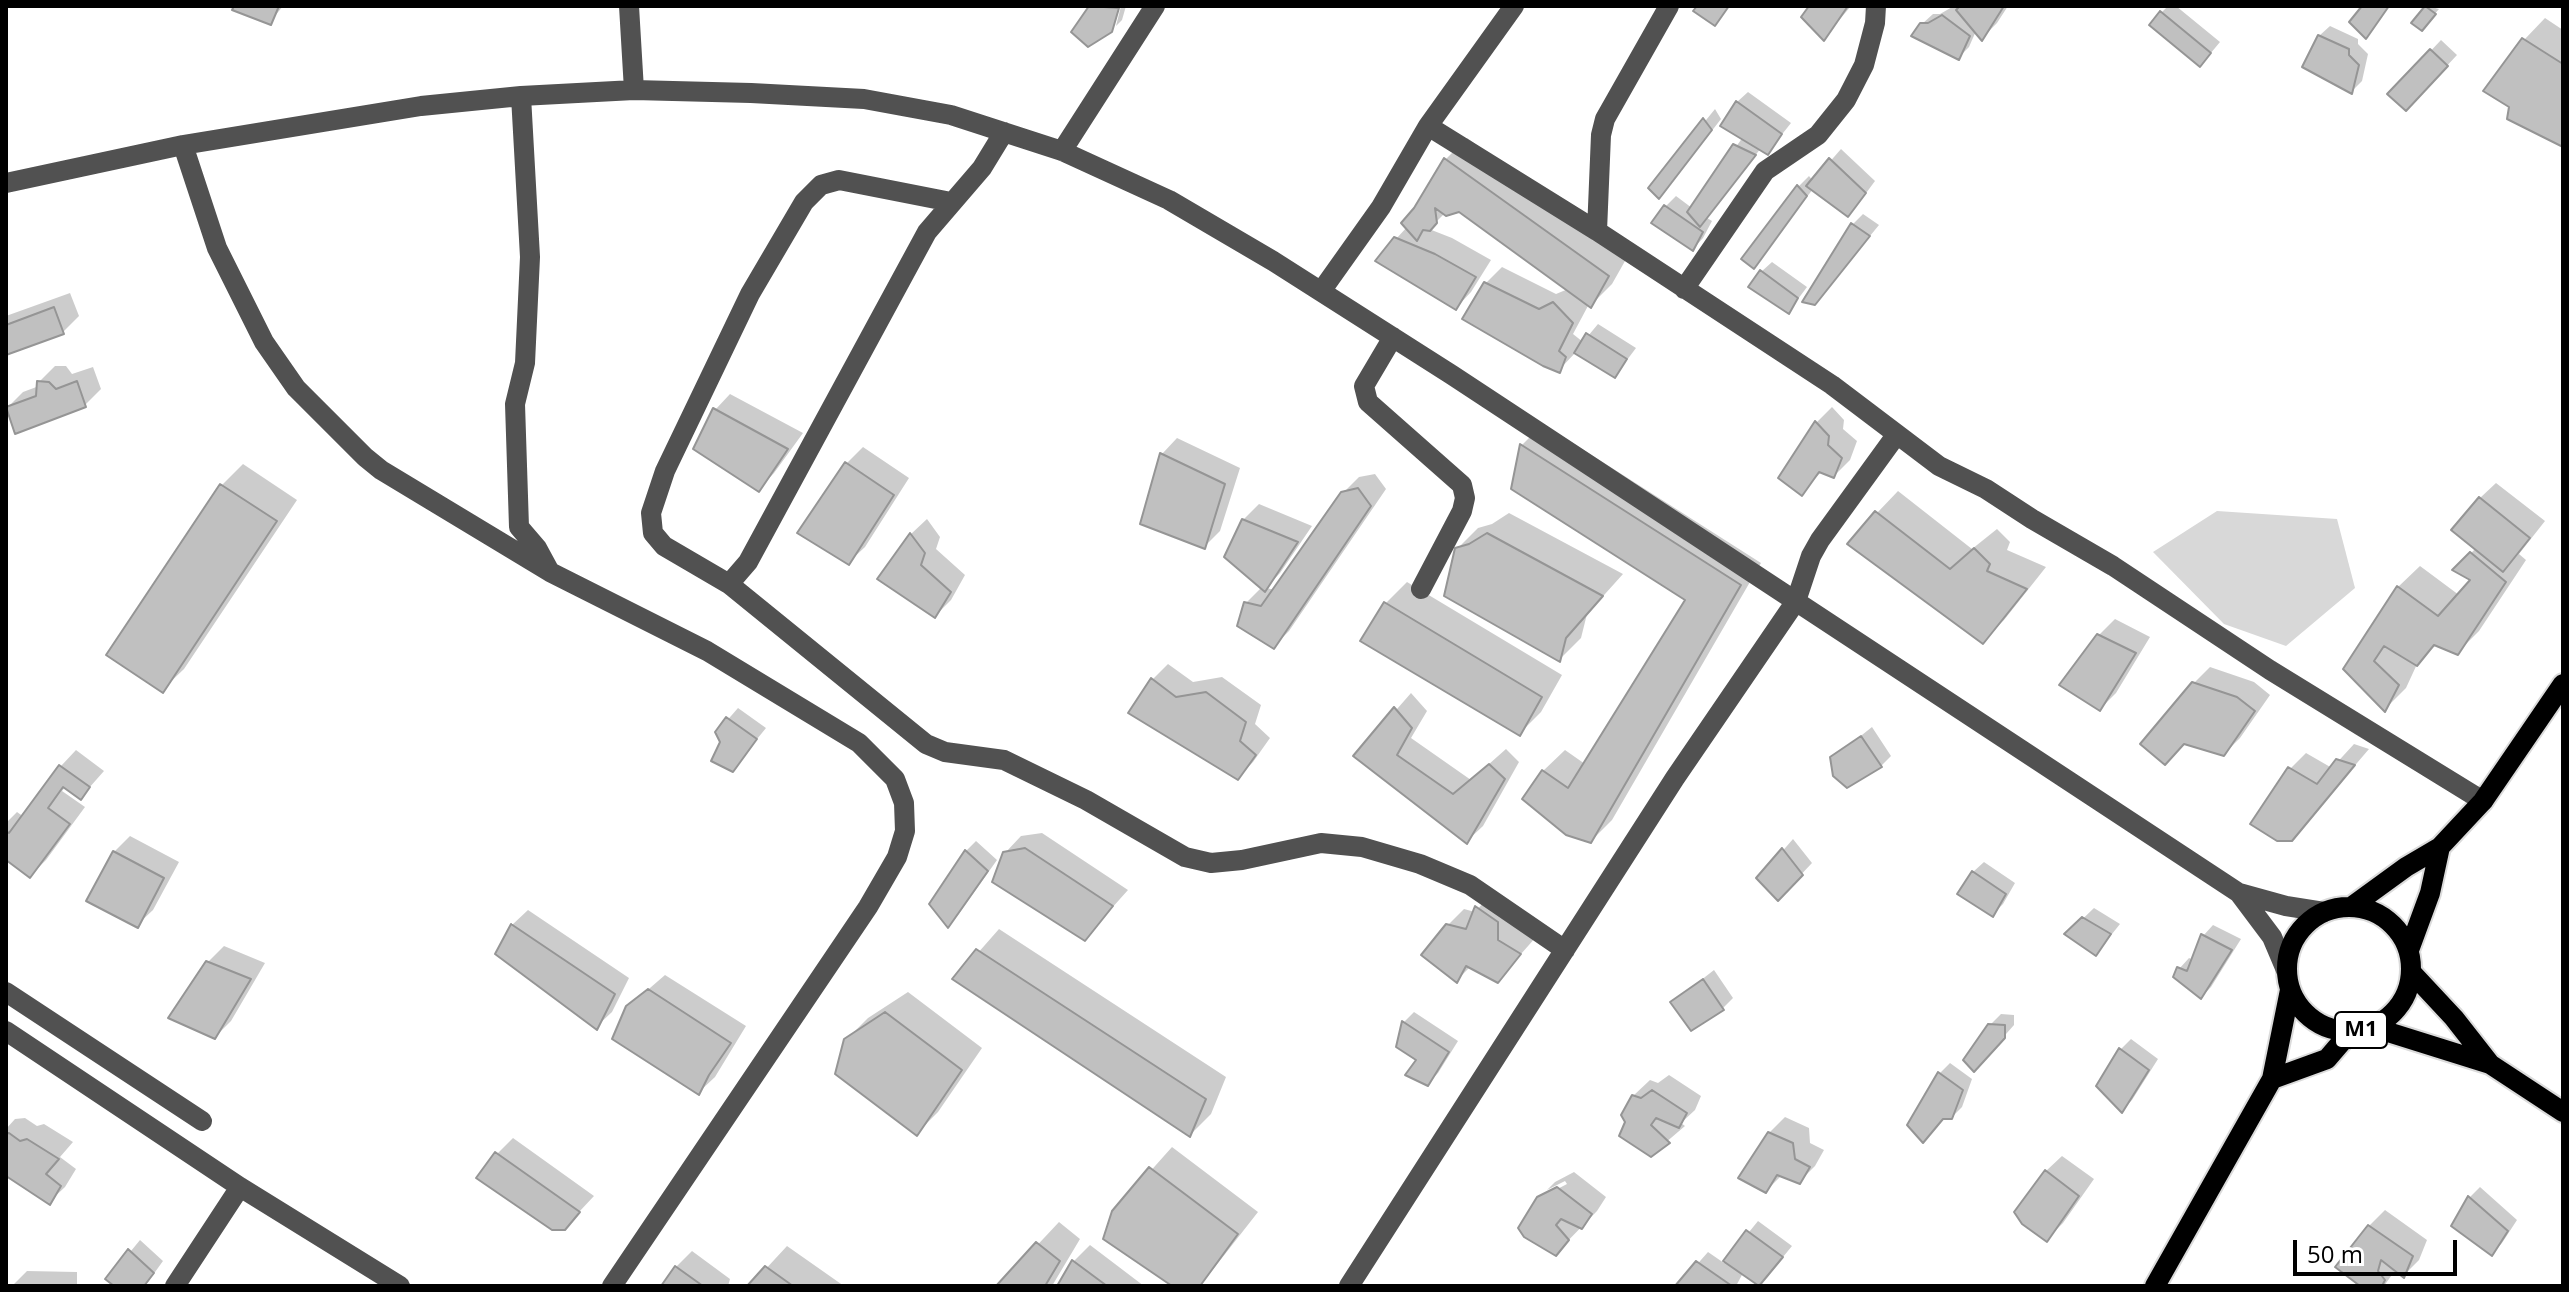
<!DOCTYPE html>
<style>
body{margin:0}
#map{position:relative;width:2569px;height:1292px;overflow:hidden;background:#fff;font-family:"Open Sans",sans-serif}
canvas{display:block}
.frame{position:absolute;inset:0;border:8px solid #000;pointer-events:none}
.scale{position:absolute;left:2293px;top:1240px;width:164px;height:36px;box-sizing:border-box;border:4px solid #000;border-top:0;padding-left:10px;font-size:24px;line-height:28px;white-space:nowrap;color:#000;-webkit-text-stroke:6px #fff;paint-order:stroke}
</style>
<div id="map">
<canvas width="2569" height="1292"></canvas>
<div class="frame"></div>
<div class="scale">50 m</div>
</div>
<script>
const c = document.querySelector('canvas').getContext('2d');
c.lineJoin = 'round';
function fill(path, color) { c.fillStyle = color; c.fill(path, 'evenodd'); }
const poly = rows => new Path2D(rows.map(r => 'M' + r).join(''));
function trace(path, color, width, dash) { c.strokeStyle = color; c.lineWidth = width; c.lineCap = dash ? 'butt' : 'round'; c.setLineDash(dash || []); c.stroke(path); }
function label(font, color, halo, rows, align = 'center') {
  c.font = font + ' "Open Sans",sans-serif'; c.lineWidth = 6; c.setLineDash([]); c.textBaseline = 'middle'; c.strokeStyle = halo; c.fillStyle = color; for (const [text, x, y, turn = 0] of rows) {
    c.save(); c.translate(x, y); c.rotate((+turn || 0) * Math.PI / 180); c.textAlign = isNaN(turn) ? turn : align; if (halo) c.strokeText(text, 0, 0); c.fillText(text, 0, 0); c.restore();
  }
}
fill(poly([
 [2217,511,2337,519,2355,588,2286,646,2224,624,2153,552]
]), '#d8d8d8');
fill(poly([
 [237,6,283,6,270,22],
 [1121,6,1126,6,1122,20,1116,26],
 [1811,6,1851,6,1824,38],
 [1954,6,1959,10,1963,6,2008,6,1997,23,1982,38,1976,31,1969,47,1958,58,1922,24,1933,14,1940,14],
 [2168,6,2176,6,2220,42,2210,54,2161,13],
 [2428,6,2439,9,2426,24,2414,22],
 [2545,18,2563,30,2563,145,2524,40],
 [2330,26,2358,39,2358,44,2368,54,2362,81,2352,91,2319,36],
 [2441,40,2457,55,2417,98,2390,94],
 [1748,92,1791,123,1768,152,1761,148,1707,218,1712,221,1703,238,1693,249,1665,207,1676,196,1692,208,1743,137,1737,102],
 [1715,109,1721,119,1669,186,1651,188],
 [1467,138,1629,254,1612,284,1591,305,1589,304,1573,334,1583,342,1598,324,1636,348,1615,376,1576,352,1559,370,1486,283,1502,267,1556,294,1568,289,1459,210,1445,213,1429,229,1452,238,1491,260,1471,292,1456,308,1396,239,1407,227,1446,159],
 [1841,149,1875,181,1858,204,1848,214,1813,189,1754,266,1744,258,1799,186,1809,176,1813,181],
 [1863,214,1879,225,1815,303,1853,224],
 [1772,262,1807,287,1789,311,1761,272],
 [70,293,79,316,63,332,6,353,6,316],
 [55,366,66,366,72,374,93,367,101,389,85,405,16,431,7,408,23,392,39,386,39,382],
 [730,394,803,433,774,473,759,489,715,410],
 [1832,407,1844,420,1843,429,1857,441,1850,460,1834,476,1822,471,1802,493,1781,478,1817,422],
 [1543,424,1761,563,1612,820,1591,841,1543,771,1565,750,1585,764,1687,599,1522,445],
 [1177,438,1240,468,1220,531,1204,547,1162,454],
 [863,447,909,478,865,547,849,562,800,532,847,463],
 [243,464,297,500,184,669,162,690,222,485],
 [1375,474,1386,489,1289,631,1274,646,1246,603,1262,587,1243,520,1259,504,1312,526,1280,573,1266,588,1275,590,1342,494,1359,477],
 [2496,483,2545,521,2519,554,2526,560,2479,631,2458,652,2437,644,2418,662,2406,688,2385,709,2345,669,2398,587,2420,566,2459,595,2473,579,2455,570,2476,548,2480,498],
 [1898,491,1972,549,1997,529,2010,542,2007,550,2046,567,2004,620,1983,641,1877,513],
 [1509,513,1623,574,1587,614,1581,638,1560,659,1457,549,1478,528,1492,524],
 [927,519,940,537,936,549,965,575,951,600,935,616,880,578,911,534],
 [1407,582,1562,675,1541,712,1520,733,1363,641,1386,603],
 [2115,619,2150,637,2116,693,2100,709,2099,635],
 [1168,664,1193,682,1222,677,1261,705,1255,724,1270,738,1253,762,1238,778,1152,680],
 [2210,667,2254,682,2270,695,2240,738,2224,754,2194,683],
 [1411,693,1427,711,1411,738,1471,780,1506,749,1519,762,1483,826,1467,841,1356,756],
 [738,708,766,728,732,770,717,732],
 [1872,727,1891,756,1881,766,1833,758],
 [2354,744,2369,749,2292,839,2290,769,2306,753,2332,768],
 [76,750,104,771,81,797,66,786,62,791,85,807,46,860,30,876,6,859,6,823,17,812,24,817,61,766],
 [1042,833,1128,890,1085,938,1005,853,1021,836],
 [130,836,179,862,153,910,137,925,114,852],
 [1793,839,1812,863,1778,899,1759,878],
 [976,841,997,860,958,915,948,925,966,851],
 [1984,862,2015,883,2003,904,1993,914,1973,872],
 [1493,892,1536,937,1498,980,1471,966,1457,980,1447,926,1464,909,1475,912],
 [2094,908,2120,924,2096,954,2067,934],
 [528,910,629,978,612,1012,596,1027,512,925],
 [2213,925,2241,939,2211,987,2201,997,2179,969,2189,958,2194,960,2203,936],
 [999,929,1226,1077,1211,1114,1190,1135,955,979],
 [224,946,265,963,231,1021,215,1037,208,962],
 [1714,970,1733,998,1723,1008,1691,1029,1673,1002],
 [665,975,746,1026,715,1077,699,1092,628,1007],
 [908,992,982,1048,938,1112,917,1133,846,1040,868,1018],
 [1414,1012,1458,1041,1438,1073,1427,1084,1419,1060,1398,1046,1404,1022],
 [2001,1014,2014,1015,2014,1025,1984,1059,1990,1025],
 [2131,1039,2158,1059,2132,1100,2122,1110,2098,1086,2121,1049],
 [1950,1063,1972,1079,1962,1107,1952,1117,1910,1125,1940,1073],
 [1669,1075,1701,1096,1695,1110,1681,1123,1685,1126,1651,1155,1633,1096,1650,1080,1658,1083],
 [1785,1117,1809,1128,1810,1143,1824,1150,1815,1166,1799,1182,1782,1175,1766,1191,1769,1133],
 [25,1118,37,1126,44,1124,73,1142,60,1157,76,1169,65,1187,49,1202,6,1173,6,1129,15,1119],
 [513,1138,594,1196,564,1228,497,1154],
 [1172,1147,1258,1212,1200,1286,1175,1286,1114,1212],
 [2062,1156,2094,1179,2063,1223,2047,1239,2046,1171],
 [1574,1172,1606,1197,1597,1211,1556,1253,1538,1198,1544,1193,1544,1196,1567,1184,1565,1181,1547,1190,1555,1182],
 [2480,1187,2517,1220,2502,1243,2492,1254,2454,1226,2470,1197],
 [2385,1210,2427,1240,2419,1260,2404,1275,2396,1269,2384,1286,2364,1286,2369,1226],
 [1758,1221,1792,1246,1769,1274,1743,1273,1736,1286,1678,1286,1708,1252,1724,1263],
 [1059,1222,1080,1239,1052,1286,999,1286],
 [140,1240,163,1261,145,1286,117,1286,108,1279],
 [1090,1245,1144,1286,1059,1286,1074,1261],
 [787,1246,844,1286,750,1286],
 [692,1251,730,1279,728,1286,664,1286,676,1267],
 [27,1271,77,1272,77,1286,12,1286]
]), '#0003');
const building = poly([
 [234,6,279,6,271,25,232,10,234,6],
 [1089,6,1119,8,1112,32,1088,47,1071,32,1089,6],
 [1697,6,1729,6,1715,26,1693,11,1697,6],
 [1809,6,1848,6,1824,41,1801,17,1809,6],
 [1960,6,2004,6,1982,41,1956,10,1960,6],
 [2362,6,2389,6,2366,39,2349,22,2362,6],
 [2425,6,2436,14,2422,31,2411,23,2425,6],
 [2160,11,2211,53,2200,67,2149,25,2160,11],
 [1942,15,1970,36,1959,60,1911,36,1920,23,1928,23,1942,15],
 [2318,35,2349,49,2349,55,2359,65,2352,94,2302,67,2318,35],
 [2522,38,2563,64,2563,147,2507,119,2509,107,2483,91,2522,38],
 [2430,49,2448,66,2406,111,2387,94,2430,49],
 [1736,101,1782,134,1768,155,1720,126,1736,101],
 [1703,118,1712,130,1659,199,1648,188,1703,118],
 [1733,144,1756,155,1700,227,1687,212,1733,144],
 [1444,158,1609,276,1591,308,1459,212,1446,216,1435,208,1437,223,1430,231,1423,230,1417,241,1401,223,1414,208,1444,158],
 [1829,158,1866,193,1848,217,1806,186,1829,158],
 [1797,185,1807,196,1754,269,1741,259,1797,185],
 [1664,205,1703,232,1693,251,1651,223,1664,205],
 [1851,223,1870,236,1815,305,1802,302,1851,223],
 [1394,237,1435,254,1476,277,1456,310,1375,261,1394,237],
 [1760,270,1798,298,1789,314,1748,287,1760,270],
 [1484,282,1539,309,1553,302,1573,323,1559,351,1566,357,1560,373,1543,366,1462,319,1484,282],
 [54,307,64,334,6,355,6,325,54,307],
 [1586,333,1627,359,1615,378,1574,353,1586,333],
 [37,381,49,382,56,389,77,381,86,407,15,434,6,407,36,396,37,381],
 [713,408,788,449,759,492,693,449,713,408],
 [1815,421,1829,436,1828,445,1842,458,1834,478,1819,472,1802,496,1778,478,1815,421],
 [1520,444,1741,585,1591,843,1566,835,1522,799,1542,770,1568,788,1685,600,1511,489,1520,444],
 [1160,453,1225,484,1205,549,1140,524,1160,453],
 [845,462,894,495,849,565,797,533,845,462],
 [220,484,277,521,163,693,106,655,220,484],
 [1358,488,1371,506,1274,649,1237,626,1244,602,1261,606,1341,492,1358,488],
 [2479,497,2530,538,2503,572,2451,530,2479,497],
 [1875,511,1950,569,1974,548,1990,564,1987,571,2027,589,1983,644,1847,544,1875,511],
 [1242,519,1298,542,1265,592,1224,557,1242,519],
 [910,533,925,553,921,565,951,592,935,618,877,579,910,533],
 [1487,533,1603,596,1566,638,1560,662,1444,596,1455,548,1469,544,1487,533],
 [2470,552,2506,582,2458,655,2434,645,2417,666,2384,646,2374,661,2399,685,2385,712,2343,669,2397,586,2438,616,2470,580,2452,570,2470,552],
 [1384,602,1542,697,1520,736,1360,641,1384,602],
 [2097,634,2136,653,2100,711,2059,685,2097,634],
 [1151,678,1176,697,1206,692,1246,722,1240,741,1256,755,1238,780,1128,713,1151,678],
 [2192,682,2237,697,2255,711,2224,756,2184,744,2165,765,2140,744,2192,682],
 [1394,707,1412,728,1397,755,1453,794,1489,764,1505,779,1467,844,1353,756,1394,707],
 [726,717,757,739,733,772,711,761,720,742,715,732,726,717],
 [1861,736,1882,767,1847,788,1833,776,1830,757,1861,736],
 [2336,759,2355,765,2292,841,2277,841,2250,824,2288,767,2317,784,2336,759],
 [59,765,90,787,81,800,63,787,48,808,70,824,30,878,6,860,6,831,9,833,59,765],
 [1025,848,1113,906,1085,941,992,882,1003,852,1025,848],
 [1782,848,1803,875,1778,901,1756,878,1782,848],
 [965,850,988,871,948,928,929,904,965,850],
 [113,851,164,878,138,928,86,901,113,851],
 [1972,871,2006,894,1993,917,1957,894,1972,871],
 [1475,906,1498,922,1498,940,1521,954,1498,983,1466,966,1457,983,1421,955,1446,924,1466,929,1475,906],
 [2082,917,2111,934,2096,956,2064,934,2082,917],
 [511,924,615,994,597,1030,495,954,511,924],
 [2201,934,2232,950,2201,999,2173,977,2177,967,2187,971,2201,934],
 [976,949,1206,1099,1190,1137,952,979,976,949],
 [206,961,251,979,215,1039,168,1018,206,961],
 [1703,979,1724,1010,1691,1031,1670,1002,1703,979],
 [648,989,731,1043,709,1075,699,1095,612,1039,626,1006,648,989],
 [885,1012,962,1070,917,1136,835,1074,844,1039,885,1012],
 [1402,1021,1449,1052,1428,1086,1405,1075,1416,1060,1396,1047,1402,1021],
 [1988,1024,2005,1025,2005,1038,1974,1072,1963,1060,1988,1024],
 [2119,1048,2149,1070,2122,1113,2096,1086,2119,1048],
 [1938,1072,1963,1090,1952,1119,1943,1119,1923,1143,1907,1125,1938,1072],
 [1652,1090,1687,1113,1679,1128,1656,1118,1651,1125,1670,1143,1651,1157,1619,1136,1625,1122,1621,1115,1632,1095,1641,1098,1652,1090],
 [1768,1132,1793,1143,1795,1159,1810,1167,1800,1184,1777,1175,1766,1193,1738,1178,1768,1132],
 [9,1133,20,1141,27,1139,59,1159,46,1174,61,1186,50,1205,6,1176,6,1134,9,1133],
 [495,1152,580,1212,565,1230,552,1230,476,1178,495,1152],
 [1149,1167,1238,1234,1200,1286,1172,1286,1103,1239,1112,1211,1149,1167],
 [2045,1170,2079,1196,2047,1242,2022,1224,2014,1212,2045,1170],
 [1557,1187,1592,1214,1582,1229,1561,1219,1556,1225,1569,1240,1556,1256,1524,1237,1518,1228,1537,1197,1557,1187],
 [2468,1196,2508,1231,2492,1256,2451,1226,2468,1196],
 [2368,1225,2413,1256,2404,1278,2381,1260,2378,1271,2385,1280,2382,1286,2360,1286,2335,1267,2368,1225],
 [1746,1230,1783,1257,1759,1286,1723,1261,1746,1230],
 [1036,1242,1060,1261,1045,1286,996,1286,1036,1242],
 [128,1249,154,1273,144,1286,114,1286,105,1279,128,1249],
 [1072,1260,1107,1286,1057,1286,1072,1260],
 [1696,1261,1732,1286,1675,1286,1696,1261],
 [675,1266,703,1286,661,1286,675,1266],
 [765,1266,793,1286,747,1286,765,1266]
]);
fill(building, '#c0c0c0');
trace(building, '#959595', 2);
const major = poly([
 [2351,907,2406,867,2440,847,2483,801,2563,684],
 '2287 969a62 62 0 1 1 124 0a62 62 0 1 1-124 0Z',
 [2409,950,2430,893,2440,847],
 [2412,973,2454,1018,2490,1064],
 [2372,1027,2490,1064,2563,1112],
 [2272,1079,2327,1059,2351,1031],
 [2155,1286,2272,1079,2290,990]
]);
trace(major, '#dbdbdb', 24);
trace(poly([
 [629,6,634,90],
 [521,96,530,257,525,363,515,404,519,527,537,548,550,572],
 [1428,126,1597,231,1832,385,1939,466,1986,489,2032,519,2113,566,2270,670,2483,801],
 [183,145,217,248,264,342,296,388,365,457,381,470,550,572,707,651,859,743,895,779,904,803,905,831,897,857,868,907,612,1286],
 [1062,151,1155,6],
 [6,183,183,145,421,106,521,96,634,90,751,93,864,99,951,115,1062,151,1169,200,1273,261,1452,375,2239,893,2286,906,2324,912],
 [951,202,839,180,821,185,804,202,750,294,665,471,651,513,653,533,664,546,729,584,926,744,945,752,1004,760,1086,800,1185,857,1211,863,1242,860,1321,843,1362,847,1420,864,1470,885,1565,950],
 [1597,231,1601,135,1605,119,1669,6],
 [1684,289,1765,171,1818,135,1846,100,1864,65,1875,23,1876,6],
 [1322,290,1381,207,1428,126,1514,6],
 [1393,337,1364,386,1368,402,1462,485,1465,498,1462,511,1421,589],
 [729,584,748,562,927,232,982,168,1004,132],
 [2239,893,2272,937,2286,970],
 [6,992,202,1121],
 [6,1031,240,1187,400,1286],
 [175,1286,240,1187],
 [1349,1286,1675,778,1796,601,1811,556,1820,540,1897,434]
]), '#515151', 20);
trace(major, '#000', 20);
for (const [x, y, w] of [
 [2361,1030,52]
]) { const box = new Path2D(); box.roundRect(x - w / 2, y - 18, w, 36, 6); c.fillStyle = '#fff'; c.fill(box); trace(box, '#000', 2); }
label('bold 22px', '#000', null, [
 ["M1",2361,1030]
]);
</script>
